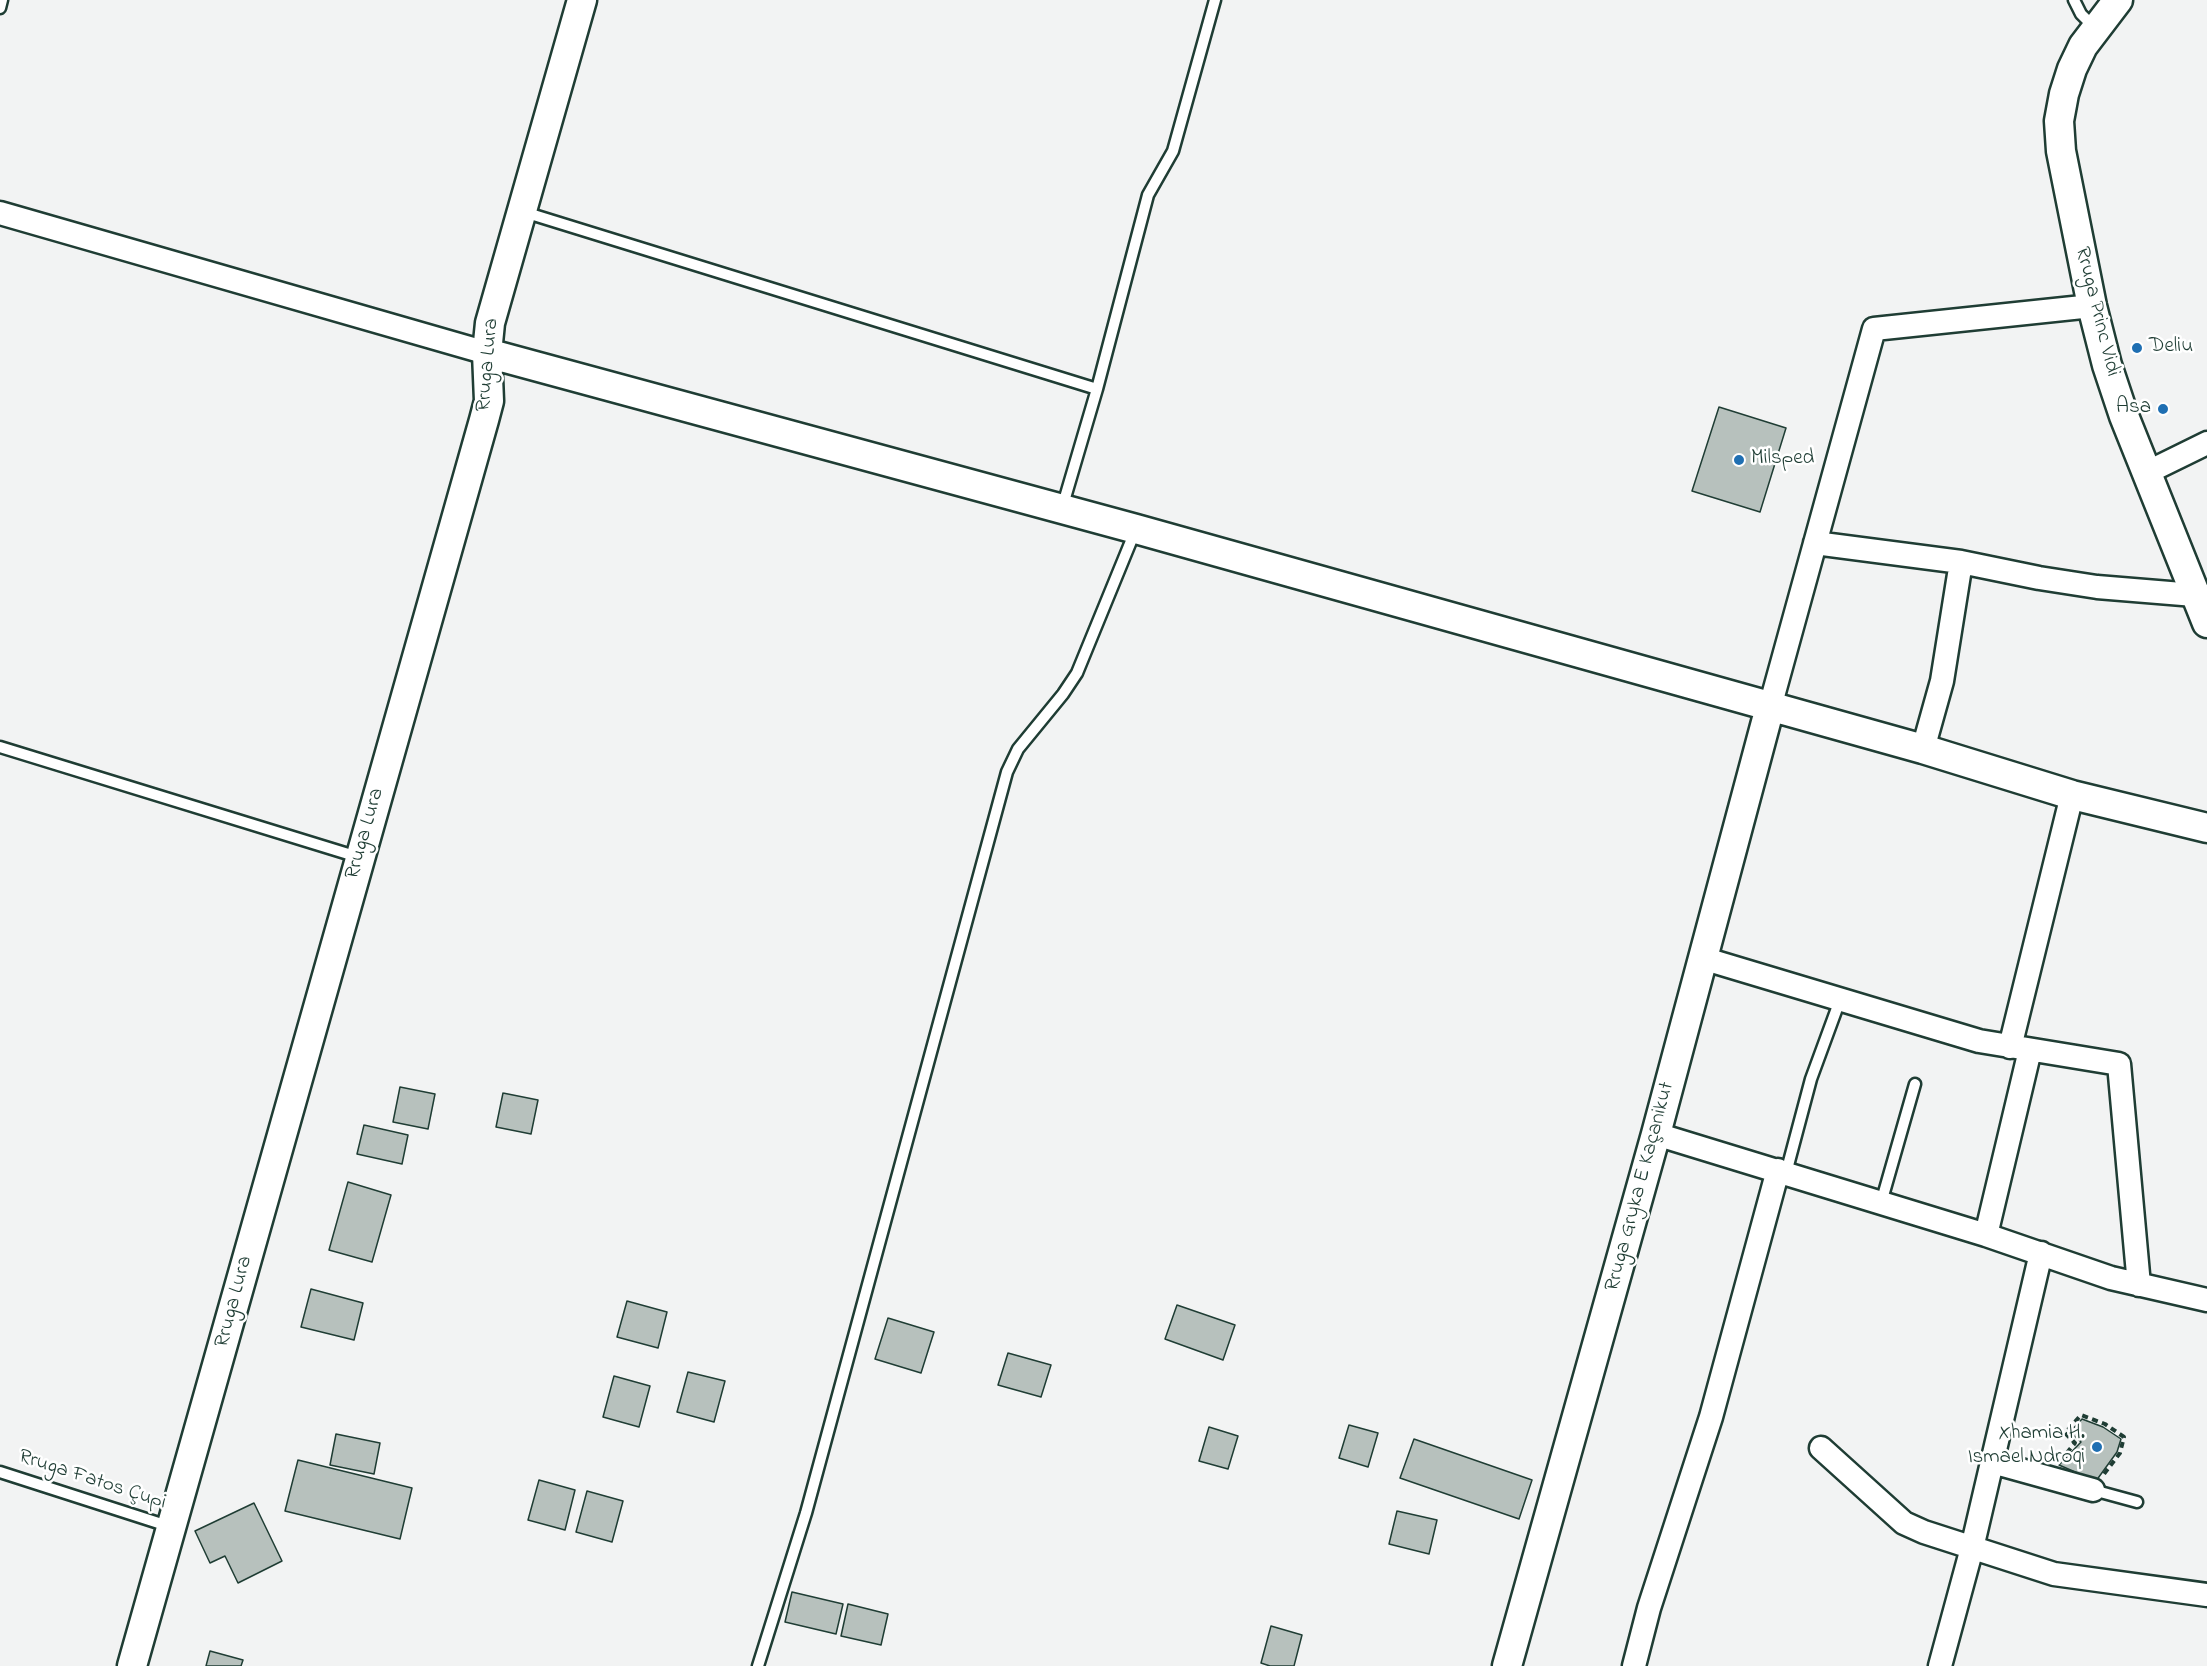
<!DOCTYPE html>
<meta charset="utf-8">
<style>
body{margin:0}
canvas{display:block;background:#f2f3f3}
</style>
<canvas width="2207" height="1666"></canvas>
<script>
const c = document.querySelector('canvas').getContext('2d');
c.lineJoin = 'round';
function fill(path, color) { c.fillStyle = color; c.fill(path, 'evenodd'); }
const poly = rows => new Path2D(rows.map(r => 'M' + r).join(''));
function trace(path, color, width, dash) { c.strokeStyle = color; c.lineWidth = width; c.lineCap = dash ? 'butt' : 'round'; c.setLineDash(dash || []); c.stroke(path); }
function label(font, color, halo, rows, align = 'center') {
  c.font = font + ' "Indie Flower",sans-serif'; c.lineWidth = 5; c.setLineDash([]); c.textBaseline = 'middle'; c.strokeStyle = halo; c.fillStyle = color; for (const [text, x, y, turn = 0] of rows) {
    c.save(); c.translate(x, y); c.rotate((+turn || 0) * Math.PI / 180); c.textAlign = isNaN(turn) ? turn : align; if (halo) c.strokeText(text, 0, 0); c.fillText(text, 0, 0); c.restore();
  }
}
const building = poly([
 [1719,407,1786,428,1760,512,1692,491,1719,407],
 [400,1087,435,1094,428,1129,393,1122,400,1087],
 [503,1093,538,1100,531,1134,496,1127,503,1093],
 [364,1125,408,1135,402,1164,357,1154,364,1125],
 [348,1182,391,1195,372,1262,329,1250,348,1182],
 [311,1289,363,1303,354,1340,301,1327,311,1289],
 [627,1301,667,1312,658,1348,617,1337,627,1301],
 [1177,1305,1235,1325,1223,1360,1165,1339,1177,1305],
 [888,1318,934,1332,921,1373,875,1359,888,1318],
 [1008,1353,1051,1365,1041,1397,998,1385,1008,1353],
 [688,1372,725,1381,714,1422,677,1412,688,1372],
 [614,1376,650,1386,639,1427,603,1417,614,1376],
 [2082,1419,2103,1427,2121,1439,2117,1452,2096,1481,2059,1465,2081,1442,2070,1432,2082,1419],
 [1349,1425,1378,1433,1368,1467,1339,1458,1349,1425],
 [1209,1427,1238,1436,1228,1469,1199,1461,1209,1427],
 [336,1434,380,1443,374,1474,330,1465,336,1434],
 [1414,1439,1532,1480,1519,1519,1400,1478,1414,1439],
 [298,1460,412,1488,400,1539,285,1511,298,1460],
 [539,1480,575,1490,565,1530,528,1520,539,1480],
 [587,1491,623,1501,612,1542,576,1532,587,1491],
 [254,1503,282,1561,238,1583,225,1556,210,1563,195,1531,254,1503],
 [1397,1511,1437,1520,1429,1554,1389,1544,1397,1511],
 [792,1592,843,1604,836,1634,785,1622,792,1592],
 [848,1604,888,1614,881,1645,841,1636,848,1604],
 [1271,1626,1302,1635,1294,1666,1270,1666,1261,1663,1271,1626],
 [210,1651,243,1660,241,1666,206,1666,210,1651]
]);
fill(building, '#b7c1bd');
trace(building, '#1f3d34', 1.5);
const service = poly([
 [2074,0,2081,14,2095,28],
 [0,8,2,0],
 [524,212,1097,389],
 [1062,508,1097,389,1148,195,1173,151,1215,0],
 [0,747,358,857],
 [1786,1173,1811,1079,1840,1000],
 [1881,1203,1915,1084],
 [0,1472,171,1527],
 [2093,1490,2137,1502],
 [758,1666,806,1513,1007,772,1018,749,1063,694,1077,673,1136,529]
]);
const minor = poly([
 [0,213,487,353],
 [2146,473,2207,443],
 [1815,543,1961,562,2039,578,2097,587,2207,596],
 [1770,707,1874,329,2092,306],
 [1923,749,1942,681,1961,562],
 [1702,958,1979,1041,2119,1064,2139,1285],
 [2010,1047,2072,795],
 [1656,1134,1986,1235,2111,1278,2207,1300],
 [1986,1235,2030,1050],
 [1821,1448,1904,1523,1924,1532,2054,1574,2207,1595],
 [1992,1462,2093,1490],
 [1634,1666,1649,1608,1711,1417,1778,1170],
 [1940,1666,1972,1548,2041,1253]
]);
const tertiary = poly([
 [2118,0,2083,46,2072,69,2064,94,2059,121,2061,151,2092,306,2107,365,2124,416,2207,623],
 [487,353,1136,529,1923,749,2072,795,2207,828],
 [132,1666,484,420,489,401,487,353,490,323,582,0],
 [1507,1666,1656,1134,1770,707]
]);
trace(service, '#1f3d34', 15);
trace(minor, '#1f3d34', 27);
trace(tertiary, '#1f3d34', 33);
trace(poly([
 [2060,1461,2075,1443,2065,1433,2081,1415,2105,1424,2124,1437,2120,1453,2104,1474]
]), '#1f3d34', 4, [6, 4.5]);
trace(service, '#fff', 10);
trace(minor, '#fff', 22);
trace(tertiary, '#fff', 28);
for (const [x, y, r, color] of [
 [2137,348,6,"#1f6fb2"],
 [2163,409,6,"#1f6fb2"],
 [1739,460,6,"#1f6fb2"],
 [2097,1447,6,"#1f6fb2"]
]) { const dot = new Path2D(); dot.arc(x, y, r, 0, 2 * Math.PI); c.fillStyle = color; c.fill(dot); trace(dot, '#fff', 2); }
label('21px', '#1f3d34', '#fff', [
 ["Rruga Princ Vidi",2096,312,76],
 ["Rruga Lura",489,365,-85],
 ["Rruga Lura",366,834,-74],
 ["Rruga Gryka E Kaçanikut",1641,1187,-75],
 ["Rruga Lura",235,1302,-75],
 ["Rruga Fatos Çupi",92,1481,18]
]);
label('21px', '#1f3d34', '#fff', [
 ["Deliu",2149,348],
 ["Asa",2151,409,"right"],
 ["Milsped",1751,460],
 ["Xhamia H.",2085,1435,"right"],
 ["Ismael Ndroqi",2085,1459,"right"]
], 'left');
</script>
